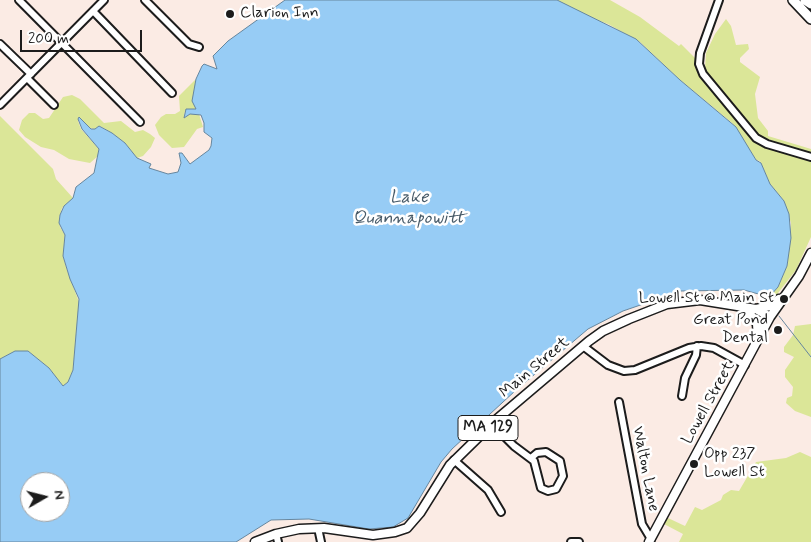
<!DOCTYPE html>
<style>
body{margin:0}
#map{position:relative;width:811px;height:542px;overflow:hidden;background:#fbebe4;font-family:Mynerve,sans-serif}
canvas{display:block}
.north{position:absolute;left:20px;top:472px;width:50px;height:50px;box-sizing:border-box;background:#fff;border:1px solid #a4a4a4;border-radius:50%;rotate:82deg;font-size:14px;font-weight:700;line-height:20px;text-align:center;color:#1c1c1c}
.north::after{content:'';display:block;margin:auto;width:18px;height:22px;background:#1c1c1c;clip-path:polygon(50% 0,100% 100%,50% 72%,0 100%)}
.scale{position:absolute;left:20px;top:30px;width:122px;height:22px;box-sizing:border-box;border:2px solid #1c1c1c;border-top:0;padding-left:6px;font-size:15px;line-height:18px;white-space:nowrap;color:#1c1c1c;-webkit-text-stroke:4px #fff;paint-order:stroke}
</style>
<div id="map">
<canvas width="811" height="542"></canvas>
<div class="north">N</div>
<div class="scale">200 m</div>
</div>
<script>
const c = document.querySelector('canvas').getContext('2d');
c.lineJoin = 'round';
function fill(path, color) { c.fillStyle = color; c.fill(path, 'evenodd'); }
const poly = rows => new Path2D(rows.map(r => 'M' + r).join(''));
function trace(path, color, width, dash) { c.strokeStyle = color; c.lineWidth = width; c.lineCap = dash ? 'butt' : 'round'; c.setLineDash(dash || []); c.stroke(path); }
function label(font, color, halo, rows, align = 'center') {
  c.font = font + ' Mynerve,sans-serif'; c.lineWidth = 5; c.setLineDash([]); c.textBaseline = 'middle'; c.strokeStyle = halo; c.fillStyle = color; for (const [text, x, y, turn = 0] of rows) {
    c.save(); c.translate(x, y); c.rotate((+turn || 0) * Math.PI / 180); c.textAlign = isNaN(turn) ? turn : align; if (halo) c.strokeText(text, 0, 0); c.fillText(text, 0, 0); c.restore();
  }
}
fill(poly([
 [557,0,610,0,640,17,679,46,681,44,705,68,706,53,715,34,726,19,731,26,736,45,748,44,749,49,740,58,740,62,760,77,755,94,758,118,768,131,768,136,811,149,811,237,796,270,771,302,770,296,778,287,787,266,791,223,784,201,770,184,760,161,756,160,732,123,680,80,640,42,608,24,586,16],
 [196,79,194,93,196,109,185,111,184,118,190,114,199,114,203,127,197,129,184,147,172,148,159,135,155,125,161,117,166,114,175,114,180,111,179,96],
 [72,95,80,99,104,123,121,121,135,132,143,130,150,134,155,138,151,147,143,156,137,158,125,143,112,133,100,126,95,129,89,128,79,117,78,121,81,129,99,149,98,156,90,163,69,159,54,150,41,147,25,137,19,130,22,120,29,113,35,113,43,119,49,118,63,97],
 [0,116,53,169,56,179,73,198,62,208,59,219,60,227,65,235,63,256,67,270,79,302,73,370,68,382,63,386,49,368,28,351,15,351,0,359],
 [811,324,811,417,795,411,786,403,787,398,792,396,793,387,785,377,785,370,794,357,784,352,784,347,793,335,795,326],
 [800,452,811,457,811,542,679,542,683,534,664,524,668,518,685,526,695,507,702,510,721,500,723,495,731,490,739,491,756,462,786,458]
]), '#dbe698');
const water = poly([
 [285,0,557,0,636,39,680,80,736,127,756,160,761,163,770,184,784,201,789,214,791,238,787,266,778,287,770,296,769,303,762,295,744,290,681,291,623,311,588,329,515,391,452,449,441,462,408,518,393,527,369,529,309,519,271,520,236,542,0,542,0,359,15,351,28,351,49,368,63,386,68,382,73,370,79,299,70,279,63,256,65,235,59,223,60,215,64,206,73,198,76,187,94,173,99,149,82,129,78,119,79,117,91,129,95,129,99,126,112,133,125,143,137,158,151,164,149,168,168,174,178,172,181,163,179,153,182,153,190,164,209,150,211,146,212,138,204,132,204,123,201,115,190,114,184,118,186,109,196,109,192,101,196,79,202,66,204,64,217,69,213,56,228,41,285,0],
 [30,482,60,482,60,512,30,512,30,482]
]);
fill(water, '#97ccf5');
trace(water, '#66869e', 1);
trace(poly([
 [779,316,811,357]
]), '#66869e', 1);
const minor = poly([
 [19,0,140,122],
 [145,0,189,44,199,47],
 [719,0,700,53,699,64,703,74,756,138,767,144,811,157],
 [93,11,172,93],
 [0,44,31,74],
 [27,78,54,105],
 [0,105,104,0],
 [583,346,608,365,624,371,635,370,689,348,701,346,714,348,745,365],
 [682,396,685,378,696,355,697,346],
 [619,402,642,524,651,539],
 [492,424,514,446,534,461,541,488,548,491,556,489,563,476,560,461,546,452,537,453,531,458],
 [454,460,488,490,501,512],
 [318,528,321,542],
 [276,534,278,542],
 [571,542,579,542]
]);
const major = poly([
 [756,309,770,306,779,299],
 [749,312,757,324,758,340],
 [255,542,276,534,299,529,324,528,373,535,395,532,407,528,420,513,450,465,497,419,589,341,603,331,629,319,667,304,700,300,756,309,770,317],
 [649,542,770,317,799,276,811,253]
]);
const highway = poly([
 [793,0,811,19],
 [805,0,811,4]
]);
trace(minor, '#1c1c1c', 10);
trace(major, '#1c1c1c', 11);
trace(highway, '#1c1c1c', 12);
trace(minor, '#fff', 6);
trace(major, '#fff', 8);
trace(highway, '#fff', 9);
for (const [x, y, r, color] of [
 [230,14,5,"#1c1c1c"],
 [784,299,5,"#1c1c1c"],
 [778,330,5,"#1c1c1c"],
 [694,464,5,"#1c1c1c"]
]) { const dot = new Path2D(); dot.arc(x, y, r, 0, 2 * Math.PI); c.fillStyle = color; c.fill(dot); trace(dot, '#fff', 2); }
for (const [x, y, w] of [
 [488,428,60]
]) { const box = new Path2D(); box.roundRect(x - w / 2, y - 12.5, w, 25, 4); c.fillStyle = '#fff'; c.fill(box); trace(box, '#1c1c1c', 1); }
label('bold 15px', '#1c1c1c', null, [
 ["MA 129",488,428]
]);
label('16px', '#1c1c1c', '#fff', [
 ["Clarion Inn",240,14],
 ["Lowell St @ Main St",774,299,"right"],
 ["Great Pond",768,321,"right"],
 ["Dental",768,339,"right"],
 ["Opp 237",704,455],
 ["Lowell St",704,473]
], 'left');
label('16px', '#1c1c1c', '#fff', [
 ["Main Street",535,368,-40],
 ["Lowell Street",709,403,-61],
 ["Walton Lane",645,469,79]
]);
label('italic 18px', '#475a68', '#fff', [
 ["Lake",409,198],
 ["Quannapowitt",409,219]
]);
</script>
